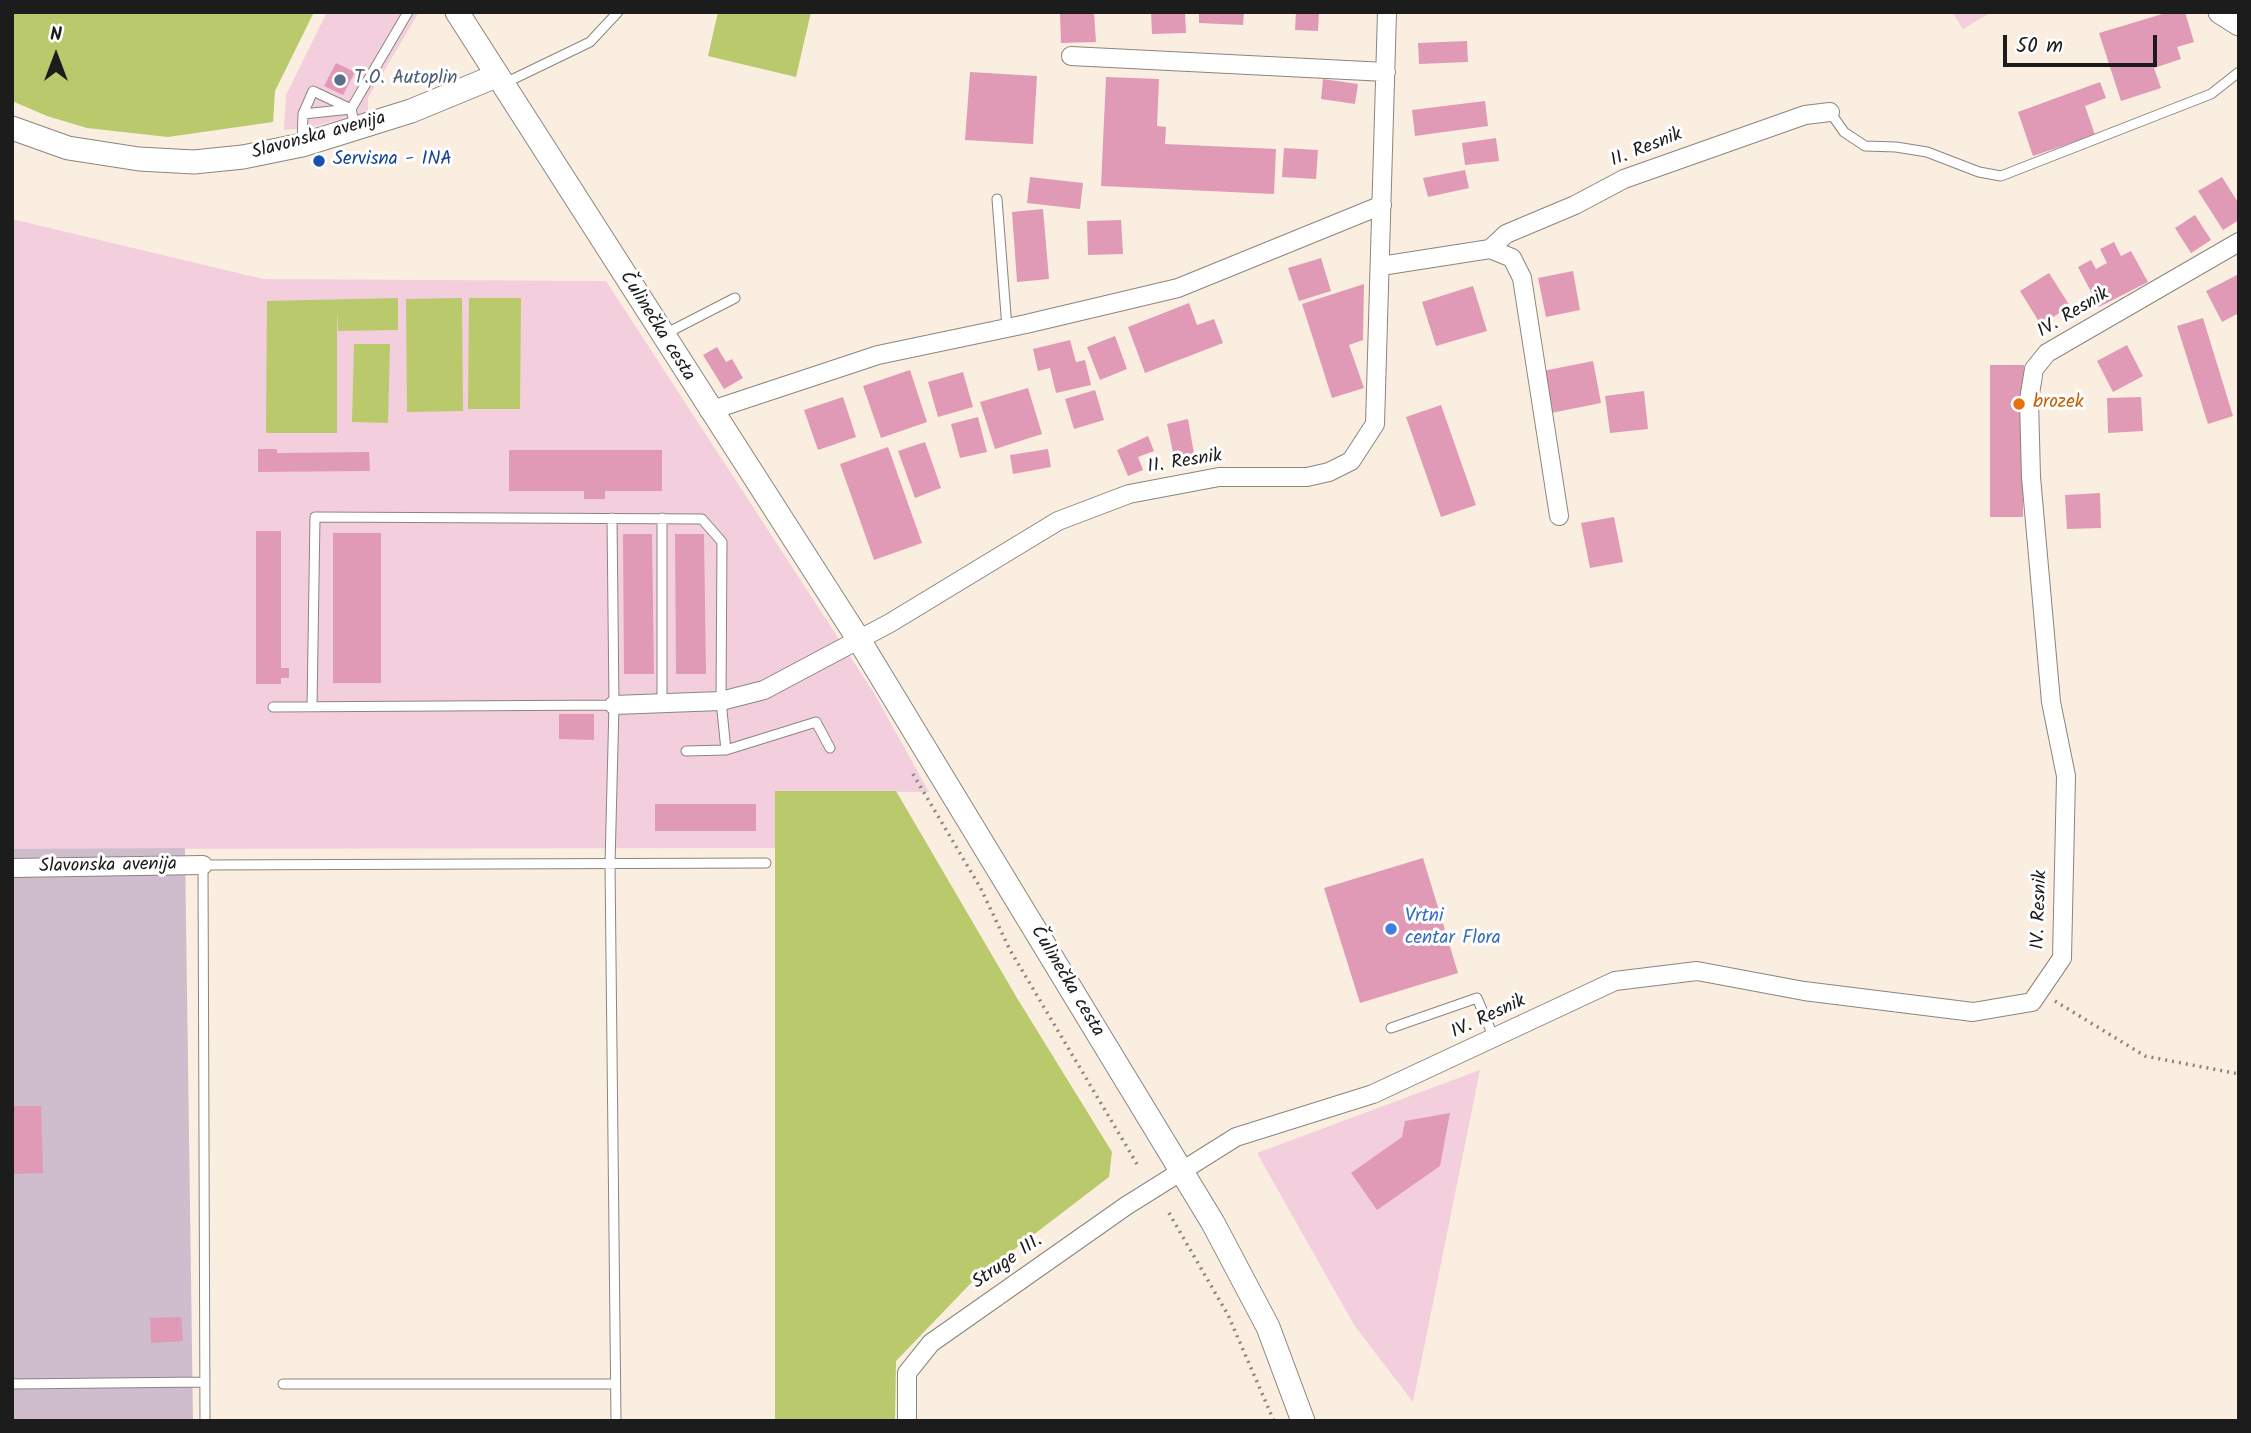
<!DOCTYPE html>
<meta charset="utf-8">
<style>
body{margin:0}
#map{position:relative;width:2251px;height:1433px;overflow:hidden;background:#faeee1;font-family:Kalam,sans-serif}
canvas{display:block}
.frame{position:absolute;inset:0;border:14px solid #1c1c1c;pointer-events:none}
.north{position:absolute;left:21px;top:21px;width:70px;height:70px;-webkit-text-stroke:5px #fff;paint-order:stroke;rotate:0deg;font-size:19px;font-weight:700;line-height:28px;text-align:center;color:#1c1c1c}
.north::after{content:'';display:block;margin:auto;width:24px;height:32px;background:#1c1c1c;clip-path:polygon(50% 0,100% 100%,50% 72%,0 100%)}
.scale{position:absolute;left:2003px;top:35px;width:154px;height:32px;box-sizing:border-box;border:4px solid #1c1c1c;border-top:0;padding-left:9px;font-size:21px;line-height:24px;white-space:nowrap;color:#1c1c1c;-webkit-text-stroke:5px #fff;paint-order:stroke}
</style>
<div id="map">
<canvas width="2251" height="1433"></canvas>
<div class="frame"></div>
<div class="north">N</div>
<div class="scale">50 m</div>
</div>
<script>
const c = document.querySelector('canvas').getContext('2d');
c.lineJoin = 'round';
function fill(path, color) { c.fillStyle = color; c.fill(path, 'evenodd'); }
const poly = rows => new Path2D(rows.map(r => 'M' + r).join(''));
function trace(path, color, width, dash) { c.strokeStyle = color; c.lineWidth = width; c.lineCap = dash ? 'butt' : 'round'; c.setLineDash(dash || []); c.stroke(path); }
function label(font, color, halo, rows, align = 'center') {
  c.font = font + ' Kalam,sans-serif'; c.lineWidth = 6; c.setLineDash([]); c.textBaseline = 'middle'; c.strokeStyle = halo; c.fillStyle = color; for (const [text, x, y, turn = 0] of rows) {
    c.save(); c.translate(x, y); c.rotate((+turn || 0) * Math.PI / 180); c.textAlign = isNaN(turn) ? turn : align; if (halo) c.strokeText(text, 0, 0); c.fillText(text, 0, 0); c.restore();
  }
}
fill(poly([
 [327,12,419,12,368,98,368,112,308,128,284,130,286,95],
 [1952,12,1992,12,1963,29],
 [12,219,263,279,606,281,874,693,929,792,776,791,775,848,12,849],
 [1480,1070,1413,1402,1354,1325,1257,1153]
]), '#f3cfde');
fill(poly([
 [185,848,193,1421,12,1421,12,849]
]), '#cfbdce');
fill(poly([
 [12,12,314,12,275,91,273,122,168,137,87,128,47,116,12,101],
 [718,12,811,12,796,77,708,56],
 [398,298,398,330,338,331,337,309,337,433,266,433,267,301],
 [462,298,463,411,407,412,406,299],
 [469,298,521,298,520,409,468,409],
 [354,344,390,344,388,423,352,422],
 [775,791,896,791,1017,998,1112,1152,1109,1177,973,1281,896,1361,895,1421,775,1421]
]), '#b9c96b');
fill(poly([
 [1060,12,1094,12,1096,42,1061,43],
 [1151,12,1185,12,1186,33,1152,34],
 [1199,12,1244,12,1243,25,1199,23],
 [1296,12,1319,12,1318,31,1295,30],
 [2169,12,2185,12,2194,42,2177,47,2181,59,2154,68,2161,88,2121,101,2099,33],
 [1467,41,1468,62,1419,64,1418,43],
 [336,63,355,72,343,95,324,86],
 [970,72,1037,76,1033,144,965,140],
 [1106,77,1159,79,1157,126,1166,127,1165,144,1276,149,1274,194,1101,186],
 [1323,79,1358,84,1355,104,1321,99],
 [2100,82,2106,98,2085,106,2095,135,2033,156,2018,112],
 [1485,101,1488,126,1415,136,1412,110],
 [1496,138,1499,161,1465,165,1462,143],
 [1284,148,1318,150,1316,179,1282,177],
 [1465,170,1469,188,1428,197,1423,178],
 [1030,177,1083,183,1080,209,1027,203],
 [2222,177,2239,204,2239,220,2223,230,2198,191],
 [1043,209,1049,279,1017,282,1012,212],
 [2195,215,2211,240,2191,253,2175,228],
 [1121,220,1123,254,1088,255,1087,221],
 [2114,242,2121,256,2131,251,2148,282,2099,307,2078,267,2091,260,2096,269,2107,263,2100,249],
 [1321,258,1331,291,1299,301,1288,268],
 [1573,271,1580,310,1546,317,1538,278],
 [2049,273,2070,306,2041,325,2020,291],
 [2237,275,2239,313,2222,322,2206,291],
 [1364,284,1363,340,1349,345,1364,388,1332,398,1302,304],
 [1473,286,1487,331,1436,346,1422,302],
 [1189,303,1197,325,1214,319,1223,343,1145,373,1128,327],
 [2203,318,2233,416,2208,424,2177,326],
 [1115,336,1127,369,1100,380,1087,347],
 [1070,340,1076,362,1085,360,1091,385,1056,393,1050,368,1038,371,1033,349],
 [2127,345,2143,376,2113,392,2097,361],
 [717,347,726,362,732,359,743,378,724,389,703,355],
 [1593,361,1601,403,1551,413,1543,371],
 [1990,365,2024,365,2023,517,1990,517],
 [910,370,927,422,881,438,863,386],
 [963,372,973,407,938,417,928,382],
 [1028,388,1042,434,995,449,980,402],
 [1095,390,1104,420,1074,429,1065,399],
 [1644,391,1648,429,1610,433,1605,396],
 [843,397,856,437,818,450,804,410],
 [2141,397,2143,431,2108,433,2107,398],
 [1441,405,1476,505,1441,517,1406,417],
 [978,417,987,452,960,458,951,424],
 [1188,419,1194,454,1174,457,1167,424],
 [1148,436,1154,451,1138,457,1143,470,1128,476,1117,450],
 [925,442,941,488,915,498,898,451],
 [888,447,922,543,874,560,840,464],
 [258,449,277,449,277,453,369,452,370,471,258,472],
 [1048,449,1051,467,1013,474,1010,455],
 [509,450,662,450,662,491,605,491,605,499,584,499,584,491,509,491],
 [2100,493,2101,528,2067,529,2065,495],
 [1614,517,1623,562,1590,568,1581,523],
 [256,531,281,531,281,668,289,668,289,678,281,678,281,684,256,684],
 [333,533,381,533,381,683,333,683],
 [623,534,652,534,654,674,624,674],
 [675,534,704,534,706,674,676,674],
 [559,714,594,714,594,740,559,739],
 [655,804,756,804,756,831,655,831],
 [1423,858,1458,973,1360,1003,1324,888],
 [12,1106,41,1106,43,1173,12,1174],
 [1450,1113,1440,1166,1377,1210,1351,1173,1402,1137,1405,1121],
 [181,1317,183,1341,151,1343,150,1318]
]), '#e19ab5');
const service = poly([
 [503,84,590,42,618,12],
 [1830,112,1844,132,1865,146,1896,147,1927,152,1979,172,2001,176,2211,94,2239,72],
 [303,114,313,91,349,108],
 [355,127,351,109,408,12],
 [302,145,303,114,351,109],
 [997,199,1007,328],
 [663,335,735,298],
 [612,518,614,705,610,864,616,1421],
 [662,518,662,703],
 [273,707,614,705],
 [312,707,315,517,702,519,722,542,721,701,726,750],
 [686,751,726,750,816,722,830,748],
 [1391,1028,1477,998,1494,1038],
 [12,1384,204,1382],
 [283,1384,615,1384],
 [205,1421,203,865,766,863]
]);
const minor = poly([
 [1071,56,1386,72],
 [1490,249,1512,258,1522,278,1559,516],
 [1381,266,1490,249,1506,234,1575,205,1624,179,1805,115,1830,112],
 [709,411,878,355,1026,324,1178,288,1382,205],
 [614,705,721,701,764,690,890,623,1058,521,1129,494,1219,477,1307,477,1329,472,1351,461,1375,424,1387,12],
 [12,868,203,865],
 [907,1421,907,1373,931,1343,1126,1206,1236,1137,1373,1094,1615,981,1697,971,1804,991,1973,1012,2032,1002,2062,958,2066,776,2051,702,2031,477,2029,400,2034,369,2047,353,2239,242]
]);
const tertiary = poly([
 [457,12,859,640,1213,1223,1268,1327,1303,1421],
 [2220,12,2239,24],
 [12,128,68,148,139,159,194,162,243,157,302,145,411,111,496,76]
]);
trace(service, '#8b857e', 11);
trace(minor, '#8b857e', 20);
trace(tertiary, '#8b857e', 25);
trace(poly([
 [913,774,980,887,1010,950,1137,1164],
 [2055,1001,2145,1056,2239,1074],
 [1169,1213,1228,1315,1274,1421]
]), '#8b857e', 3.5, [2, 5]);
trace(service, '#fff', 9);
trace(minor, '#fff', 18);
trace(tertiary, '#fff', 23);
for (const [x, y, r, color] of [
 [340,80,7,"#5c6f8a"],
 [319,161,7,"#1a4fb4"],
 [2019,404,7,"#e8710a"],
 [1391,929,7,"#3f7fe0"]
]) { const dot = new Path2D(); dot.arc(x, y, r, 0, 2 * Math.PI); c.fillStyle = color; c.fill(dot); trace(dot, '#fff', 2.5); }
label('19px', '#4e5e75', '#fff', [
 ["T.O. Autoplin",354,80]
], 'left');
label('19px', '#1c1c1c', '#fff', [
 ["Slavonska avenija",319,137,-15],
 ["II. Resnik",1647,149,-22],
 ["IV. Resnik",2074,314,-31],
 ["Čulinečka cesta",656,327,58],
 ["II. Resnik",1185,463,-9],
 ["Slavonska avenija",108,867,-1],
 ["IV. Resnik",2041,910,-88],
 ["Čulinečka cesta",1066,982,59],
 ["IV. Resnik",1489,1018,-25],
 ["Struge III.",1008,1263,-35]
]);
label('19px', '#164399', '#fff', [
 ["Servisna - INA",333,161]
], 'left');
label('19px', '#c56008', '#fff', [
 ["brozek",2033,404]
], 'left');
label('19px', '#366cbe', '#fff', [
 ["Vrtni",1405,918],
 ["centar Flora",1405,940]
], 'left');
</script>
